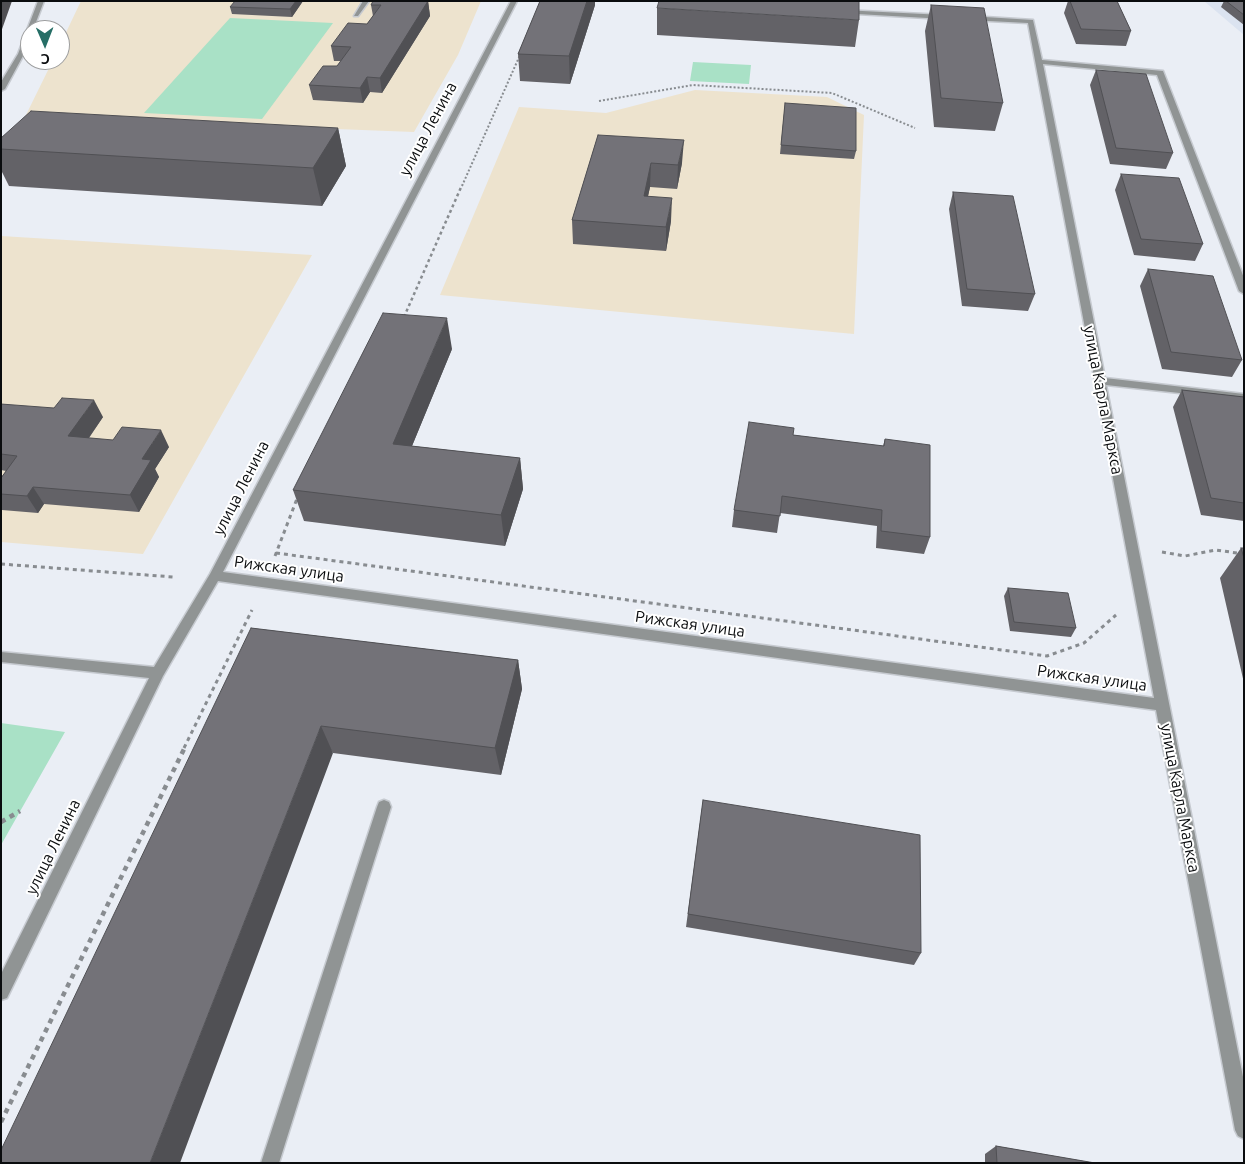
<!DOCTYPE html>
<meta charset="utf-8">
<style>
body{margin:0}
#map{position:relative;width:1245px;height:1164px;overflow:hidden;background:#eaeef5;font-family:Ubuntu,sans-serif}
canvas{display:block}
.frame{position:absolute;inset:0;border:2px solid #0a0c0e;pointer-events:none}
.north{position:absolute;left:20px;top:20px;width:50px;height:50px;box-sizing:border-box;background:#fff;border:1px solid #9d9e9f;border-radius:50%;rotate:179deg;font-size:14px;font-weight:700;line-height:20px;text-align:center;color:#0a0c0e}
.north::after{content:'';display:block;margin:auto;width:18px;height:22px;background:#266e66;clip-path:polygon(50% 0,100% 100%,50% 72%,0 100%)}
</style>
<div id="map">
<canvas width="1245" height="1164"></canvas>
<div class="frame"></div>
<div class="north">С</div>
</div>
<script>
const c = document.querySelector('canvas').getContext('2d');
c.lineJoin = 'round';
function fill(path, color) { c.fillStyle = color; c.fill(path, 'evenodd'); }
const poly = rows => new Path2D(rows.map(r => 'M' + r).join(''));
function trace(path, color, width, dash) { c.strokeStyle = color; c.lineWidth = width; c.lineCap = dash ? 'butt' : 'round'; c.setLineDash(dash || []); c.stroke(path); }
function label(font, color, halo, rows, align = 'center') {
  c.font = font + ' Ubuntu,sans-serif'; c.lineWidth = 4; c.setLineDash([]); c.textBaseline = 'middle'; c.strokeStyle = halo; c.fillStyle = color; for (const [text, x, y, turn = 0] of rows) {
    c.save(); c.translate(x, y); c.rotate((+turn || 0) * Math.PI / 180); c.textAlign = isNaN(turn) ? turn : align; if (halo) c.strokeText(text, 0, 0); c.fillText(text, 0, 0); c.restore();
  }
}
fill(poly([
 [1204,1,1244,1,1244,35]
]), '#dbe3f0');
fill(poly([
 [81,1,481,1,458,55,414,132,25,117,53,60,60,60,60,45],
 [695,90,827,97,864,115,854,334,440,295,519,107,606,113],
 [1,236,312,255,143,554,1,542]
]), '#ede3ce');
fill(poly([
 [230,18,333,23,262,119,144,113],
 [693,62,751,65,749,84,690,81],
 [1,723,65,732,1,845]
]), '#a9e1c6');
const minor = poly([
 [38,1,44,1,33,30,30,30,30,40,24,54,5,89,1,91,1,82,18,54,38,1],
 [363,1,369,1,358,16,354,16,363,1],
 [511,1,517,1,223,572,1154,698,1028,23,969,20,966,18,969,16,1033,20,1042,60,1163,71,1244,278,1244,294,1239,291,1157,75,1043,64,1105,378,1244,394,1244,400,1106,385,1244,1082,1244,1139,1238,1136,1235,1130,1156,710,218,581,163,676,7,998,1,1000,1,974,149,678,1,662,1,652,154,667,210,574,511,1],
 [842,10,944,15,947,17,944,19,840,13,842,10],
 [384,800,389,802,391,807,279,1163,261,1163,377,807,379,802,384,800]
]);
trace(minor, '#c6cad0', 3);
trace(poly([
 [599,101,693,85,832,93,915,128],
 [462,186,520,55]
]), '#888c90', 2, [2, 2]);
trace(poly([
 [404,317,462,185]
]), '#888c90', 2.5, [3, 3]);
trace(poly([
 [1162,552,1185,556,1216,550,1244,554],
 [276,553,1047,656,1084,643,1116,615],
 [275,556,298,496],
 [1,564,173,577],
 [184,748,252,610]
]), '#888c90', 3, [4, 4]);
trace(poly([
 [1,822,20,811],
 [1,1122,185,747]
]), '#888c90', 4.5, [5, 5]);
fill(minor, '#909494');
fill(poly([
 [303,1,292,17,232,14,230,7],
 [428,1,430,16,382,93,370,92,363,103,313,100,309,85,337,66,341,61,334,61,331,46,367,24,373,16,371,5],
 [540,1,595,1,595,5,570,84,520,81,518,54],
 [1068,1,1117,1,1131,31,1126,46,1076,44,1064,13],
 [1224,1,1244,1,1244,25,1221,7],
 [931,5,1003,103,995,131,934,127,925,31],
 [657,8,859,20,855,47,657,35],
 [1096,70,1173,153,1166,169,1110,164,1090,85],
 [785,103,856,151,854,159,780,154],
 [338,128,346,166,322,206,9,186,1,170,1,149],
 [598,135,682,163,677,189,650,187,648,196,671,221,666,251,573,244,572,220],
 [1121,174,1203,244,1195,261,1134,255,1115,190],
 [953,192,1035,294,1028,311,962,306,949,209],
 [1148,269,1242,360,1232,377,1162,369,1140,286],
 [452,349,412,446,520,458,523,489,505,546,304,521,293,490],
 [1182,390,1244,397,1244,521,1201,515,1173,407],
 [1,404,103,417,89,438,169,447,155,469,159,477,139,512,44,504,38,513,2,510,1,478,6,471,1,470],
 [793,435,883,446,885,439,930,537,924,554,876,548,877,526,780,513,777,533,732,527,734,510],
 [1241,548,1244,548,1244,683,1220,578],
 [1008,588,1076,628,1071,637,1010,631,1004,596],
 [251,628,518,660,522,689,501,775,333,753],
 [703,800,921,953,914,965,686,927],
 [996,1146,1095,1163,985,1163,985,1154]
]), '#636267');
fill(poly([
 [1,1,12,1,1,32],
 [296,1,303,1,292,17,290,9],
 [428,1,430,16,382,93,380,78],
 [587,1,595,1,595,5,570,84,569,56],
 [367,77,370,92,363,103,360,88],
 [338,128,346,166,322,206,313,168],
 [684,140,682,163,677,189,678,165],
 [651,163,650,187,643,219,644,196],
 [672,198,671,221,666,251,666,227],
 [447,318,452,349,400,475,393,444],
 [94,400,103,417,78,453,68,436],
 [161,430,169,447,155,469,159,477,139,512,130,495,142,459],
 [520,458,523,489,505,546,501,515],
 [33,487,44,504,38,513,27,496],
 [518,660,522,689,501,775,495,748],
 [321,726,333,753,180,1163,150,1163]
]), '#505054');
const building = poly([
 [235,1,296,1,290,9,230,7,235,1],
 [373,1,428,1,380,78,367,77,360,88,309,85,323,66,337,66,351,47,331,46,348,23,367,24,381,5,371,5,373,1],
 [540,1,587,1,569,56,518,54,540,1],
 [659,1,859,1,859,20,657,8,659,1],
 [1070,1,1117,1,1131,31,1081,29,1070,1],
 [1226,1,1244,1,1244,15,1226,1],
 [931,5,984,8,1003,103,941,98,931,5],
 [1096,70,1146,74,1173,153,1116,148,1096,70],
 [785,103,856,108,856,151,781,145,785,103],
 [31,111,338,128,313,168,1,149,1,138,31,111],
 [598,135,684,140,678,165,651,163,644,196,672,198,666,227,572,220,598,135],
 [1121,174,1179,178,1203,244,1141,239,1121,174],
 [953,192,1013,196,1035,294,967,289,953,192],
 [1148,269,1213,276,1242,360,1171,352,1148,269],
 [383,313,447,318,393,444,520,458,501,515,293,490,383,313],
 [1182,390,1244,397,1244,503,1211,498,1182,390],
 [62,398,94,400,68,436,113,440,122,427,161,430,142,459,151,460,130,495,33,487,27,496,1,494,1,478,17,456,1,454,1,404,54,408,62,398],
 [749,422,794,428,793,435,884,446,885,439,930,445,930,537,881,531,882,510,782,496,780,516,734,510,749,422],
 [1241,548,1244,548,1244,558,1241,548],
 [1008,588,1068,593,1076,628,1014,622,1008,588],
 [251,628,518,660,495,748,321,726,150,1163,1,1163,1,1150,251,628],
 [703,800,920,835,921,953,688,914,703,800],
 [996,1146,1095,1163,997,1163,996,1146]
]);
fill(building, '#737278');
trace(building, '#505054', 1);
label('16px', '#0a0c0e', '#fff', [
 ["улица Ленина",428,129,-62],
 ["улица Карла Маркса",1103,400,79],
 ["улица Ленина",241,488,-63],
 ["Рижская улица",289,569,8],
 ["Рижская улица",690,624,8],
 ["Рижская улица",1092,678,8],
 ["улица Карла Маркса",1180,798,79],
 ["улица Ленина",53,847,-64]
]);
</script>
